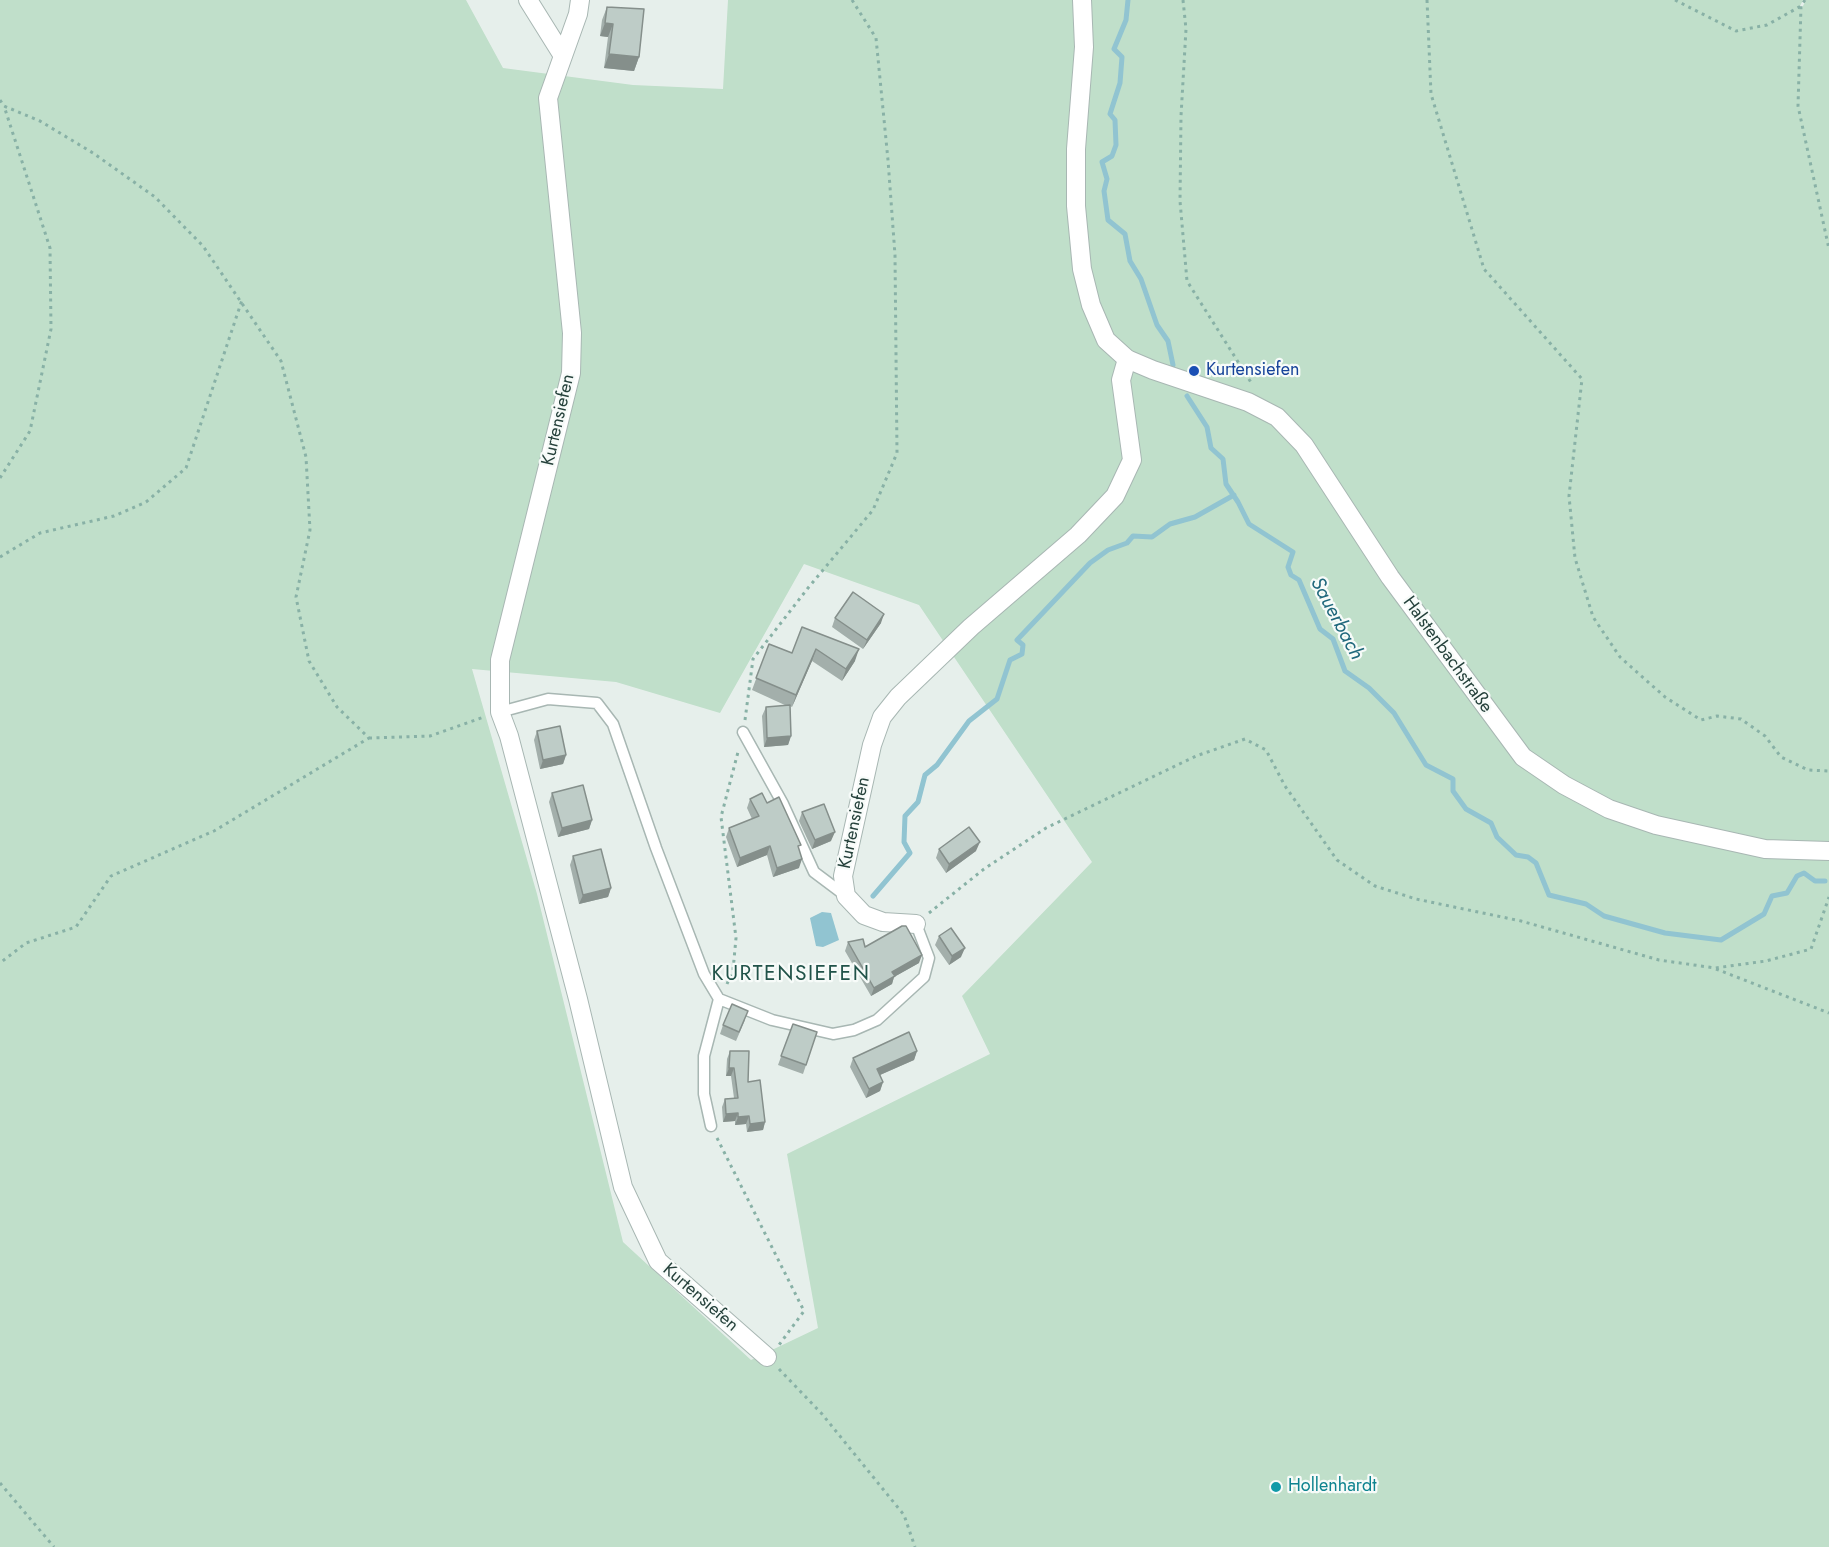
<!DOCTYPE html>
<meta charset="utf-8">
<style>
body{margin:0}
canvas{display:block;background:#e6efeb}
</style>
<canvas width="1829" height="1547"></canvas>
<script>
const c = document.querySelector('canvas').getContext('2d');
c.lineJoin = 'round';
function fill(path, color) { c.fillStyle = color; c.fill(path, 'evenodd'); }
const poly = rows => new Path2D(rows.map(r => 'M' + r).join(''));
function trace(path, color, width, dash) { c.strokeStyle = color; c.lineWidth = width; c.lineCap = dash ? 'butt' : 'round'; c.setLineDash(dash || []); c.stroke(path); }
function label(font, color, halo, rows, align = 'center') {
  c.font = font + ' Jost,sans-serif'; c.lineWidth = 4.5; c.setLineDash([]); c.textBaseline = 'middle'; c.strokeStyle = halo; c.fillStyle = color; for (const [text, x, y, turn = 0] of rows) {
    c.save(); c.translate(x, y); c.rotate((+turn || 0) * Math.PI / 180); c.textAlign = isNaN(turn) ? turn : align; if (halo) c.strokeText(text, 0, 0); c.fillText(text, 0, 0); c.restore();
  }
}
fill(poly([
 [0,0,466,0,503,68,633,85,723,89,728,0,1803,0,1800,6,1802,8,1806,0,1829,0,1829,1547,0,1547],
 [804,564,919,605,1092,862,962,996,990,1054,787,1154,818,1328,751,1360,623,1242,537,894,472,669,616,682,720,713]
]), '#c0dfca');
fill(poly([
 [822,912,831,913,839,940,823,947,816,946,810,918]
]), '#91c4d1');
trace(poly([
 [1128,0,1126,20,1114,49,1122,57,1120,83,1110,114,1115,120,1116,145,1112,156,1102,162,1107,179,1104,191,1108,220,1125,234,1130,261,1141,279,1157,325,1168,341,1173,365],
 [1187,396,1207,427,1211,448,1223,459,1226,484,1238,502,1249,524,1293,552,1288,567,1291,575,1299,580,1320,629,1333,639,1345,671,1369,688,1394,713,1426,765,1453,779,1453,791,1466,809,1491,823,1497,837,1516,855,1528,857,1536,863,1549,895,1586,904,1604,916,1665,933,1721,940,1764,914,1772,896,1787,893,1797,876,1804,873,1815,881,1825,881],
 [873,896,910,853,904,842,905,816,918,802,925,775,937,765,969,721,997,699,1010,660,1022,654,1023,645,1017,640,1090,563,1108,550,1127,543,1133,536,1152,537,1170,524,1195,517,1234,495]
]), '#91c4d1', 5);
const service = poly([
 [500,712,548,699,597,703,613,724,656,848,704,974,719,999,772,1020,833,1034,854,1030,877,1020,924,977,929,958,916,924],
 [743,732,783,804,814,872,846,896],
 [711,1126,704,1094,704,1056,719,999]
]);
const minor = poly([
 [528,0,563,56,578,14,580,0],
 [563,56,548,98,572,333,571,373,500,660,500,712,509,736,578,999,623,1187,658,1261,767,1357],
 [916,924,883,922,864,915,846,896,843,876,872,745,882,717,898,697,971,627,1078,535,1115,496,1132,460,1121,380,1127,359]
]);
const tertiary = poly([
 [1082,0,1084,47,1076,149,1076,206,1082,269,1091,305,1106,340,1127,359,1153,370,1248,402,1277,417,1304,445,1390,577,1523,757,1564,785,1609,809,1656,825,1765,849,1829,851]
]);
trace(service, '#a8b7b3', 13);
trace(minor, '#a8b7b3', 20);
trace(tertiary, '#a8b7b3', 20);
trace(poly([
 [1183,0,1186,29,1181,116,1180,201,1187,281,1252,384],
 [1427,0,1431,94,1484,269,1582,379,1569,496,1575,558,1593,617,1620,657,1665,697,1701,720,1717,716,1741,719,1765,736,1781,757,1808,770,1829,771],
 [1675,0,1736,31,1767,25,1801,6],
 [1805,0,1801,6,1798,106,1829,249],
 [0,100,4,106,40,121,93,153,155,197,203,246,281,361,306,457,310,530,296,597,309,661,337,707,369,738,214,831,111,876,76,927,26,943,0,963],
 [0,478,30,431,51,329,50,248,4,106],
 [0,557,40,533,114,516,146,502,186,468,242,300],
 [745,720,753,659,808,588,873,510,897,453,895,255,888,160,876,38,852,0],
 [369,738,430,736,484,717],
 [929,913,984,869,1046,828,1196,756,1245,739,1266,750,1285,786,1337,860,1375,886,1416,899,1521,921,1659,960,1715,968,1766,961,1811,949,1829,897],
 [1716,969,1829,1013],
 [727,984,733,970,736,938,721,817,738,752],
 [717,1138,804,1311,779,1345],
 [779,1369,822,1414,904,1515,915,1547],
 [0,1483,54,1547]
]), '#88b1a6', 3, [3, 4.5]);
trace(service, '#fff', 10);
trace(minor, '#fff', 18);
trace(tertiary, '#fff', 18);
fill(poly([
 [607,7,639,57,634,71,604,68,608,37,600,36,602,20],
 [835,618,881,623,863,649,832,627],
 [802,627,855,661,842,681,812,661,792,707,790,706,791,736,788,745,764,747,762,716,766,707,787,706,752,690,769,644,792,653],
 [537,731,566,755,563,764,540,769,534,740],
 [552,793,592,820,589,829,558,837,549,802],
 [750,799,767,803,799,850,799,868,773,877,767,855,737,867,726,837,729,828,752,819,747,808],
 [802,812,831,841,812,849,799,821],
 [939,849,976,851,946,873,936,858],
 [573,856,611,888,608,897,579,904,570,865],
 [939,936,961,957,949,965,935,945],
 [848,942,865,947,919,963,894,977,892,984,871,996,845,951],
 [745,1020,736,1041,720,1034,723,1025],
 [793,1024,817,1032,803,1074,778,1065],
 [730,1051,748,1082,765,1122,763,1130,747,1132,746,1124,735,1125,735,1121,723,1122,722,1107,725,1099,734,1098,731,1076,726,1076,727,1059],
 [917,1051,914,1060,880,1075,883,1082,880,1091,866,1098,850,1067,853,1058]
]), '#a3afab');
fill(poly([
 [605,23,613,24,608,37,600,36],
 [609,54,639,57,634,71,604,68],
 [884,614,881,623,863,649,867,640],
 [816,649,812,661,792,707,796,695],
 [859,649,855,661,842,681,846,669],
 [791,736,788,745,764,747,767,738],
 [566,755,563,764,540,769,543,760],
 [592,820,589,829,558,837,562,828],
 [835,832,831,841,812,849,815,840],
 [980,842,976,851,946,873,949,864],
 [770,846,767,855,737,867,740,858],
 [802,859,799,868,773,877,777,868],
 [611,888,608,897,579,904,583,895],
 [965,948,961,957,949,965,952,956],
 [922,955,919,963,894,977,892,984,871,996,874,988,892,972],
 [917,1051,914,1060,873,1078,877,1069],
 [729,1068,734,1068,731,1076,726,1076],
 [883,1082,880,1091,866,1098,869,1089],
 [738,1113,735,1121,723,1122,726,1114],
 [749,1116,746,1124,735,1125,738,1117],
 [765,1122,763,1130,747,1132,750,1124]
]), '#858f8b');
const building = poly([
 [607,7,644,9,639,57,609,54,613,24,605,23,607,7],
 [853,592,884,614,867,640,835,618,853,592],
 [802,627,859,649,846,669,816,649,796,695,756,678,769,644,792,653,802,627],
 [790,705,791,736,767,738,766,707,790,705],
 [560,726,566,755,543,760,537,731,560,726],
 [583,785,592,820,562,828,552,793,583,785],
 [762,793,767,803,779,797,801,845,798,846,802,859,777,868,770,846,740,858,729,828,759,816,750,799,762,793],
 [824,804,835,832,815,840,802,812,824,804],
 [969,827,980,842,949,864,939,849,969,827],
 [601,849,611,888,583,895,573,856,601,849],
 [902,926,906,926,922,955,892,972,895,976,874,988,848,942,863,939,865,947,902,926],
 [951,928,965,948,952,956,939,936,951,928],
 [732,1004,748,1011,739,1032,723,1025,732,1004],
 [793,1024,817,1032,806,1065,781,1056,793,1024],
 [909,1032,917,1051,877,1069,883,1082,869,1089,853,1058,909,1032],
 [730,1051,749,1051,748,1082,760,1080,765,1122,750,1124,749,1116,738,1117,738,1113,726,1114,725,1099,738,1098,734,1068,729,1068,730,1051]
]);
fill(building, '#beccc7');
trace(building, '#858f8b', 1.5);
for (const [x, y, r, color] of [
 [1194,371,6,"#1a4fb4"],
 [1276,1487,6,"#0f9aa8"]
]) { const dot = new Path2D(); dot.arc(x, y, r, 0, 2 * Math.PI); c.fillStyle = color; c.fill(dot); trace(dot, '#f7fbf9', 2); }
label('18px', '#164399', '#f7fbf9', [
 ["Kurtensiefen",1206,371]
], 'left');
label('18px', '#25413b', '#f7fbf9', [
 ["Kurtensiefen",559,420,-77],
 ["Halstenbachstraße",1447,655,54],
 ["Kurtensiefen",855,823,-78],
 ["Kurtensiefen",700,1298,41]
]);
label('18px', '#0d838f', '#f7fbf9', [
 ["Hollenhardt",1288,1487]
], 'left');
label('italic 20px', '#20687c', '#f7fbf9', [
 ["Sauerbach",1336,619,62]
]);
c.letterSpacing = '1.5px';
label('21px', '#215349', '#f7fbf9', [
 ["KURTENSIEFEN",791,975]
]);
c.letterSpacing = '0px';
</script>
